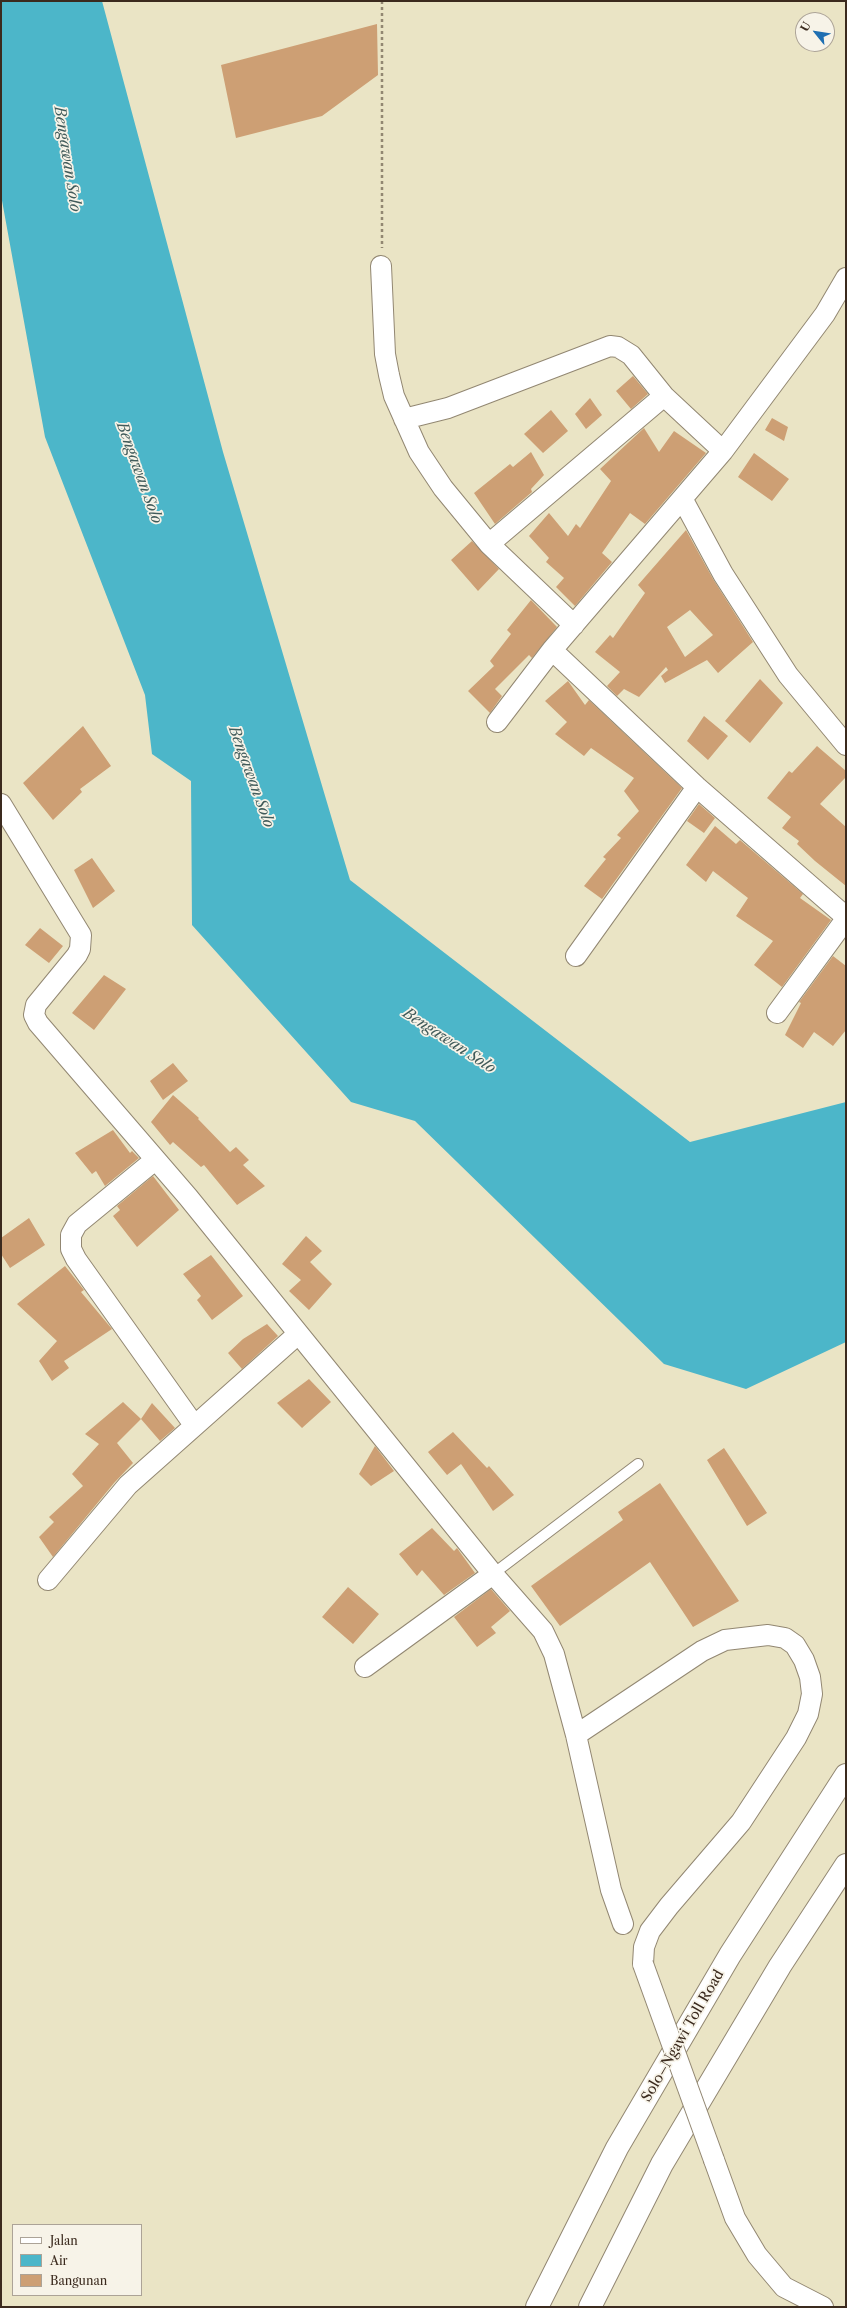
<!DOCTYPE html>
<meta charset="utf-8">
<style>
body{margin:0}
#map{position:relative;width:847px;height:2308px;overflow:hidden;background:#eae4c5;font-family:"Libre Caslon Text",serif}
canvas{display:block}
.frame{position:absolute;inset:0;border:2px solid #3b2a1e;pointer-events:none}
.legend{position:absolute;left:12px;top:2224px;width:130px;height:72px;box-sizing:border-box;background:#f7f3e8;border:1px solid #aca397;margin:0;padding:5px 7px;list-style:none;font-size:12px;color:#3b2a1e}
.legend li{display:flex;align-items:center;gap:8px;height:20px}
.legend b{width:20px;border:1px solid #aca397}
.north{position:absolute;left:795px;top:12px;width:40px;height:40px;box-sizing:border-box;background:#f7f3e8;border:1px solid #aca397;border-radius:50%;rotate:300deg;font-size:11px;font-weight:700;line-height:16px;text-align:center;color:#3b2a1e}
.north::after{content:'';display:block;margin:auto;width:14px;height:18px;background:#1f6fb2;clip-path:polygon(50% 0,100% 100%,50% 72%,0 100%)}
</style>
<div id="map">
<canvas width="847" height="2308"></canvas>
<div class="frame"></div>
<ul class="legend">
<li><b style="height:5px;background:#fff"></b>Jalan</li>
<li><b style="height:11px;background:#4cb6c9"></b>Air</li>
<li><b style="height:11px;background:#cd9f74"></b>Bangunan</li>
</ul>
<div class="north">U</div>
</div>
<script>
const c = document.querySelector('canvas').getContext('2d');
c.lineJoin = 'round';
function fill(path, color) { c.fillStyle = color; c.fill(path, 'evenodd'); }
const poly = rows => new Path2D(rows.map(r => 'M' + r).join(''));
function trace(path, color, width, dash) { c.strokeStyle = color; c.lineWidth = width; c.lineCap = dash ? 'butt' : 'round'; c.setLineDash(dash || []); c.stroke(path); }
function label(font, color, halo, rows, align = 'center') {
  c.font = font + ' "Libre Caslon Text",serif'; c.lineWidth = 3.5; c.setLineDash([]); c.textBaseline = 'middle'; c.strokeStyle = halo; c.fillStyle = color; for (const [text, x, y, turn = 0] of rows) {
    c.save(); c.translate(x, y); c.rotate((+turn || 0) * Math.PI / 180); c.textAlign = isNaN(turn) ? turn : align; if (halo) c.strokeText(text, 0, 0); c.fillText(text, 0, 0); c.restore();
  }
}
fill(poly([
 [1,1,102,1,223,452,350,880,690,1142,846,1102,846,1342,746,1389,664,1364,415,1121,351,1102,192,925,191,781,152,754,145,695,45,437,1,195]
]), '#4cb6c9');
fill(poly([
 [377,24,378,75,322,116,236,138,221,65],
 [633,376,648,394,631,409,616,391],
 [590,398,602,415,586,429,575,414],
 [551,410,568,431,543,453,524,434],
 [772,418,788,427,784,441,765,430],
 [644,428,659,452,674,431,706,453,645,524,630,513,602,553,612,562,575,606,556,587,564,578,546,562,549,558,529,536,549,513,568,536,576,524,580,528,611,481,600,469],
 [531,452,544,475,531,489,532,492,495,524,474,493,510,464,513,467],
 [754,453,789,479,772,501,738,477],
 [686,530,713,579,753,642,718,673,707,660,665,683,661,676,668,670,666,667,639,697,624,689,617,696,607,686,620,672,595,652,610,635,613,638,645,593,638,585],
 [690,610,713,635,685,657,667,627],
 [472,541,499,569,478,591,451,560],
 [531,600,557,627,532,658,529,655,495,689,502,696,490,713,468,691,494,666,490,661,511,634,507,630],
 [760,679,783,703,750,743,725,721],
 [568,681,585,705,589,700,682,788,602,899,584,886,606,859,603,857,621,838,617,835,639,811,624,791,634,778,591,748,584,756,555,734,567,722,545,701],
 [704,716,728,736,708,760,687,741],
 [83,726,111,766,80,789,82,792,53,820,23,783],
 [817,746,846,771,846,777,820,804,846,827,846,886,815,861,797,844,799,841,782,828,791,817,767,798,789,771,792,773],
 [699,804,715,818,704,833,687,821],
 [715,826,736,844,740,840,803,894,800,898,831,920,782,987,754,965,773,941,736,916,748,898,713,871,706,882,686,865],
 [92,858,115,891,93,908,74,870],
 [40,928,63,946,49,963,25,945],
 [833,956,846,966,846,1030,833,1046,814,1032,803,1048,785,1035,801,1003,799,1002],
 [104,975,126,989,94,1030,72,1013],
 [173,1063,188,1081,163,1100,150,1081],
 [173,1095,199,1118,198,1119,230,1152,236,1147,249,1160,243,1165,265,1186,237,1205,204,1165,201,1167,173,1142,170,1145,151,1122],
 [113,1130,130,1153,132,1151,139,1158,105,1186,96,1171,92,1174,75,1153],
 [153,1176,179,1210,137,1247,113,1216,120,1210,117,1206],
 [29,1218,45,1245,10,1268,1,1254,1,1238],
 [306,1236,322,1251,310,1262,332,1284,309,1310,289,1291,301,1280,282,1264],
 [211,1255,243,1296,212,1320,197,1300,201,1296,183,1274],
 [65,1266,84,1290,81,1292,112,1329,64,1361,69,1368,52,1381,39,1361,57,1341,17,1304],
 [267,1324,278,1336,242,1369,228,1353,243,1339],
 [309,1379,331,1402,302,1428,277,1403],
 [123,1402,141,1419,117,1443,133,1463,114,1483,53,1557,39,1537,54,1522,49,1517,83,1486,72,1474,99,1444,85,1434],
 [152,1403,175,1428,160,1441,141,1419],
 [453,1432,487,1468,489,1466,514,1495,493,1511,461,1464,447,1475,428,1452],
 [375,1446,394,1471,371,1486,359,1474],
 [724,1448,767,1513,747,1526,707,1460],
 [660,1483,739,1601,693,1627,650,1562,560,1626,531,1586,623,1520,618,1512],
 [432,1528,454,1551,457,1548,475,1573,444,1595,422,1570,417,1576,399,1554],
 [348,1587,379,1614,353,1644,322,1617],
 [491,1589,510,1611,491,1627,496,1633,477,1647,454,1617]
]), '#cd9f74');
const lane = poly([
 [493,1574,638,1464]
]);
const street = poly([
 [381,266,385,354,389,375,394,396,419,452,443,488,489,544,574,625],
 [404,419,448,408,610,346,618,347,631,355,664,396],
 [683,500,723,574,788,675,846,745],
 [489,544,664,396,723,451],
 [552,650,697,787,846,917],
 [497,722,552,650,723,451,825,314,846,278],
 [1,804,81,935,80,949,77,955,36,1005,34,1015,38,1023,188,1197,493,1574,543,1631,554,1654,576,1735,611,1890,623,1924],
 [576,956,697,787],
 [777,1013,846,919],
 [155,1160,77,1224,71,1235,71,1249,76,1259,194,1425],
 [48,1580,128,1485,298,1334],
 [365,1667,493,1574],
 [576,1735,702,1651,725,1640,768,1635,785,1638,795,1645,804,1660,810,1677,812,1694,808,1714,796,1738,741,1822,669,1906,650,1931,644,1947,643,1964],
 [714,2160,735,2218,757,2255,784,2287,823,2307]
]);
const highway = poly([
 [537,2307,617,2148,730,1955,846,1775],
 [590,2307,662,2164,780,1966,846,1865]
]);
trace(lane, '#928772', 12);
trace(street, '#928772', 22);
trace(highway, '#928772', 24);
trace(poly([
 [382,1,382,248]
]), '#928772', 2.5, [3, 3]);
trace(lane, '#fff', 10);
trace(street, '#fff', 20);
trace(highway, '#fff', 22);
const streetBridge = poly([
 [643,1964,714,2160]
]);
trace(streetBridge, '#928772', 22, []);
trace(streetBridge, '#fff', 20);
label('14px', '#3b2a1e', '#f7f3e8', [
 ["Solo–Ngawi Toll Road",683,2036,-60]
]);
label('italic 15px', '#415b5a', '#f7f3e8', [
 ["Bengawan Solo",67,159,81],
 ["Bengawan Solo",139,473,70],
 ["Bengawan Solo",251,777,70],
 ["Bengawan Solo",449,1041,33]
]);
</script>
